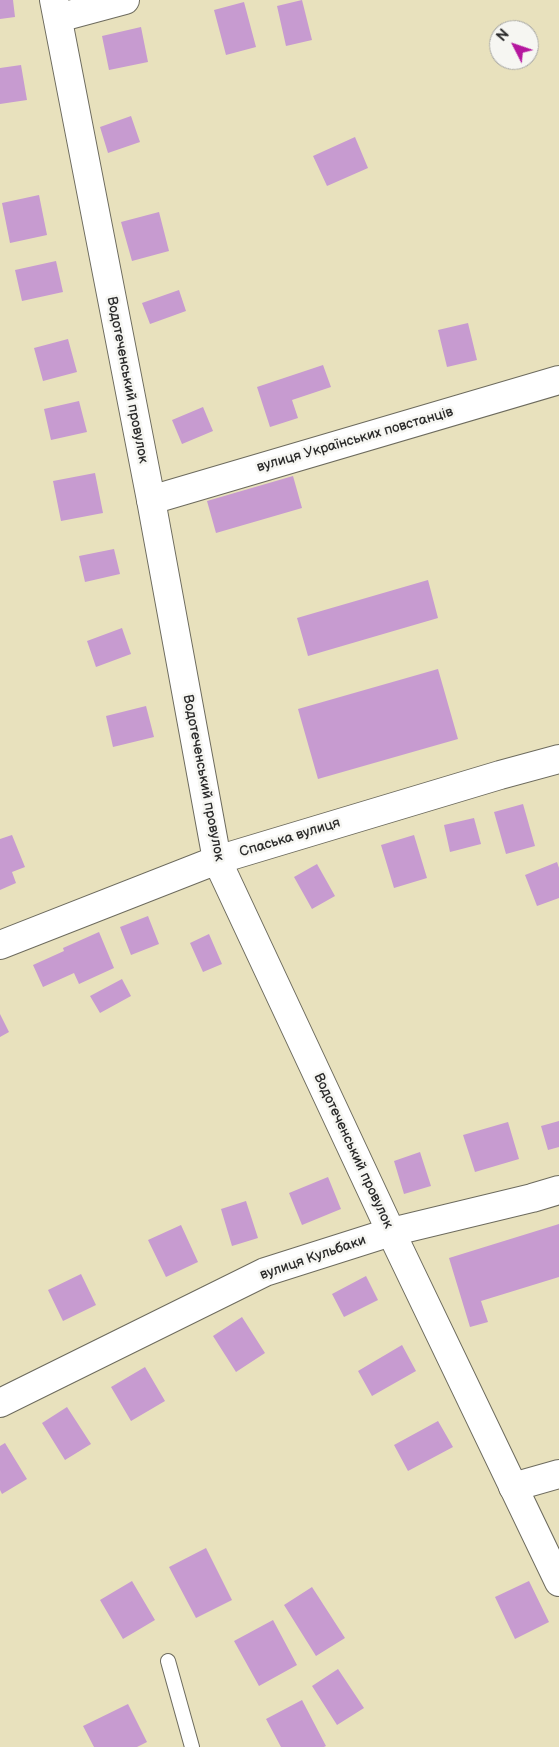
<!DOCTYPE html>
<meta charset="utf-8">
<style>
body{margin:0}
#map{position:relative;width:559px;height:1747px;overflow:hidden;background:#e8e1bd;font-family:"Balsamiq Sans",sans-serif}
canvas{display:block}
.north{position:absolute;left:489px;top:20px;width:50px;height:50px;box-sizing:border-box;background:#f6f6f2;border:1px solid #a5a5a2;border-radius:50%;rotate:311deg;font-size:14px;font-weight:700;line-height:20px;text-align:center;color:#2b2b2b}
.north::after{content:'';display:block;margin:auto;width:18px;height:22px;background:#b5179e;clip-path:polygon(50% 0,100% 100%,50% 72%,0 100%)}
</style>
<div id="map">
<canvas width="559" height="1747"></canvas>
<div class="north">N</div>
</div>
<script>
const c = document.querySelector('canvas').getContext('2d');
c.lineJoin = 'round';
function fill(path, color) { c.fillStyle = color; c.fill(path, 'evenodd'); }
const poly = rows => new Path2D(rows.map(r => 'M' + r).join(''));
function trace(path, color, width, dash) { c.strokeStyle = color; c.lineWidth = width; c.lineCap = dash ? 'butt' : 'round'; c.setLineDash(dash || []); c.stroke(path); }
function label(font, color, halo, rows, align = 'center') {
  c.font = font + ' "Balsamiq Sans",sans-serif'; c.lineWidth = 5; c.setLineDash([]); c.textBaseline = 'middle'; c.strokeStyle = halo; c.fillStyle = color; for (const [text, x, y, turn = 0] of rows) {
    c.save(); c.translate(x, y); c.rotate((+turn || 0) * Math.PI / 180); c.textAlign = isNaN(turn) ? turn : align; if (halo) c.strokeText(text, 0, 0); c.fillText(text, 0, 0); c.restore();
  }
}
fill(poly([
 [0,0,13,0,15,17,0,19],
 [302,0,312,40,286,46,277,6],
 [244,2,256,47,226,55,214,10],
 [141,27,148,62,109,70,102,36],
 [21,65,27,100,0,104,0,68],
 [131,116,140,142,108,153,100,127],
 [355,137,368,168,327,186,313,156],
 [39,195,47,235,10,243,2,203],
 [159,212,169,251,132,261,121,222],
 [56,261,63,292,22,301,15,270],
 [179,290,186,311,150,324,142,303],
 [468,323,477,360,447,367,438,330],
 [68,339,77,372,43,381,34,348],
 [323,365,331,387,292,400,298,418,270,427,257,387],
 [79,401,87,432,51,440,44,409],
 [203,407,213,431,182,444,172,420],
 [95,473,103,513,61,521,53,481],
 [293,476,302,508,216,533,207,501],
 [114,549,120,574,85,582,79,556],
 [428,580,438,618,308,656,297,618],
 [122,628,131,654,96,667,87,641],
 [438,669,458,739,318,779,298,709],
 [146,706,154,737,113,747,106,716],
 [523,804,535,846,506,854,494,812],
 [474,818,481,844,450,852,444,825],
 [12,835,25,867,12,872,16,883,0,890,0,839],
 [414,835,427,878,394,888,381,845],
 [557,862,559,868,559,898,537,906,525,875],
 [317,864,335,896,312,909,294,877],
 [148,916,159,944,131,955,120,927],
 [99,932,114,968,79,984,74,973,43,987,33,965,64,951,63,948],
 [209,934,222,964,203,972,190,943],
 [122,979,131,996,100,1013,90,996],
 [0,1014,9,1032,0,1037],
 [559,1121,559,1147,548,1150,541,1126],
 [508,1122,519,1159,475,1172,463,1135],
 [420,1152,431,1186,404,1194,394,1161],
 [328,1177,341,1209,302,1225,289,1193],
 [246,1201,258,1238,232,1246,221,1209],
 [559,1224,559,1277,481,1301,488,1322,470,1327,449,1258],
 [181,1225,198,1262,166,1277,148,1240],
 [81,1274,96,1305,63,1321,48,1290],
 [366,1276,378,1300,344,1317,332,1294],
 [242,1317,265,1353,236,1372,213,1336],
 [402,1345,416,1371,372,1396,358,1371],
 [145,1367,165,1401,131,1421,111,1387],
 [67,1407,91,1444,65,1460,42,1423],
 [438,1421,453,1447,408,1471,394,1445],
 [5,1443,27,1479,2,1494,0,1490,0,1446],
 [206,1548,232,1600,196,1618,169,1567],
 [132,1581,155,1620,123,1639,100,1600],
 [529,1581,549,1622,515,1639,495,1597],
 [312,1587,345,1638,316,1656,284,1605],
 [273,1620,297,1665,259,1686,234,1641],
 [338,1669,364,1708,337,1725,312,1686],
 [302,1700,326,1746,324,1747,281,1747,266,1719],
 [128,1704,147,1742,137,1747,94,1747,83,1726]
]), '#c79bd0');
const lane = poly([
 [168,1661,192,1747]
]);
const street = poly([
 [58,18,125,0],
 [151,500,559,380],
 [217,860,500,775,559,759],
 [0,1403,265,1272,391,1232,532,1198,559,1190],
 [513,1487,559,1474]
]);
const secondary = poly([
 [54,0,151,500,217,860,391,1232,559,1582],
 [0,945,217,860]
]);
trace(lane, '#6d6b5e', 16);
trace(street, '#6d6b5e', 30);
trace(secondary, '#6d6b5e', 30);
trace(lane, '#fff', 14);
trace(street, '#fff', 28);
trace(secondary, '#fff', 28);
label('14px', '#2b2b2b', '#f6f6f2', [
 ["Водотеченський провулок",127,380,79],
 ["вулиця Українських повстанців",355,440,-16],
 ["Водотеченський провулок",203,778,79],
 ["Спаська вулиця",290,838,-17],
 ["Водотеченський провулок",353,1151,65],
 ["вулиця Кульбаки",313,1258,-19]
]);
</script>
